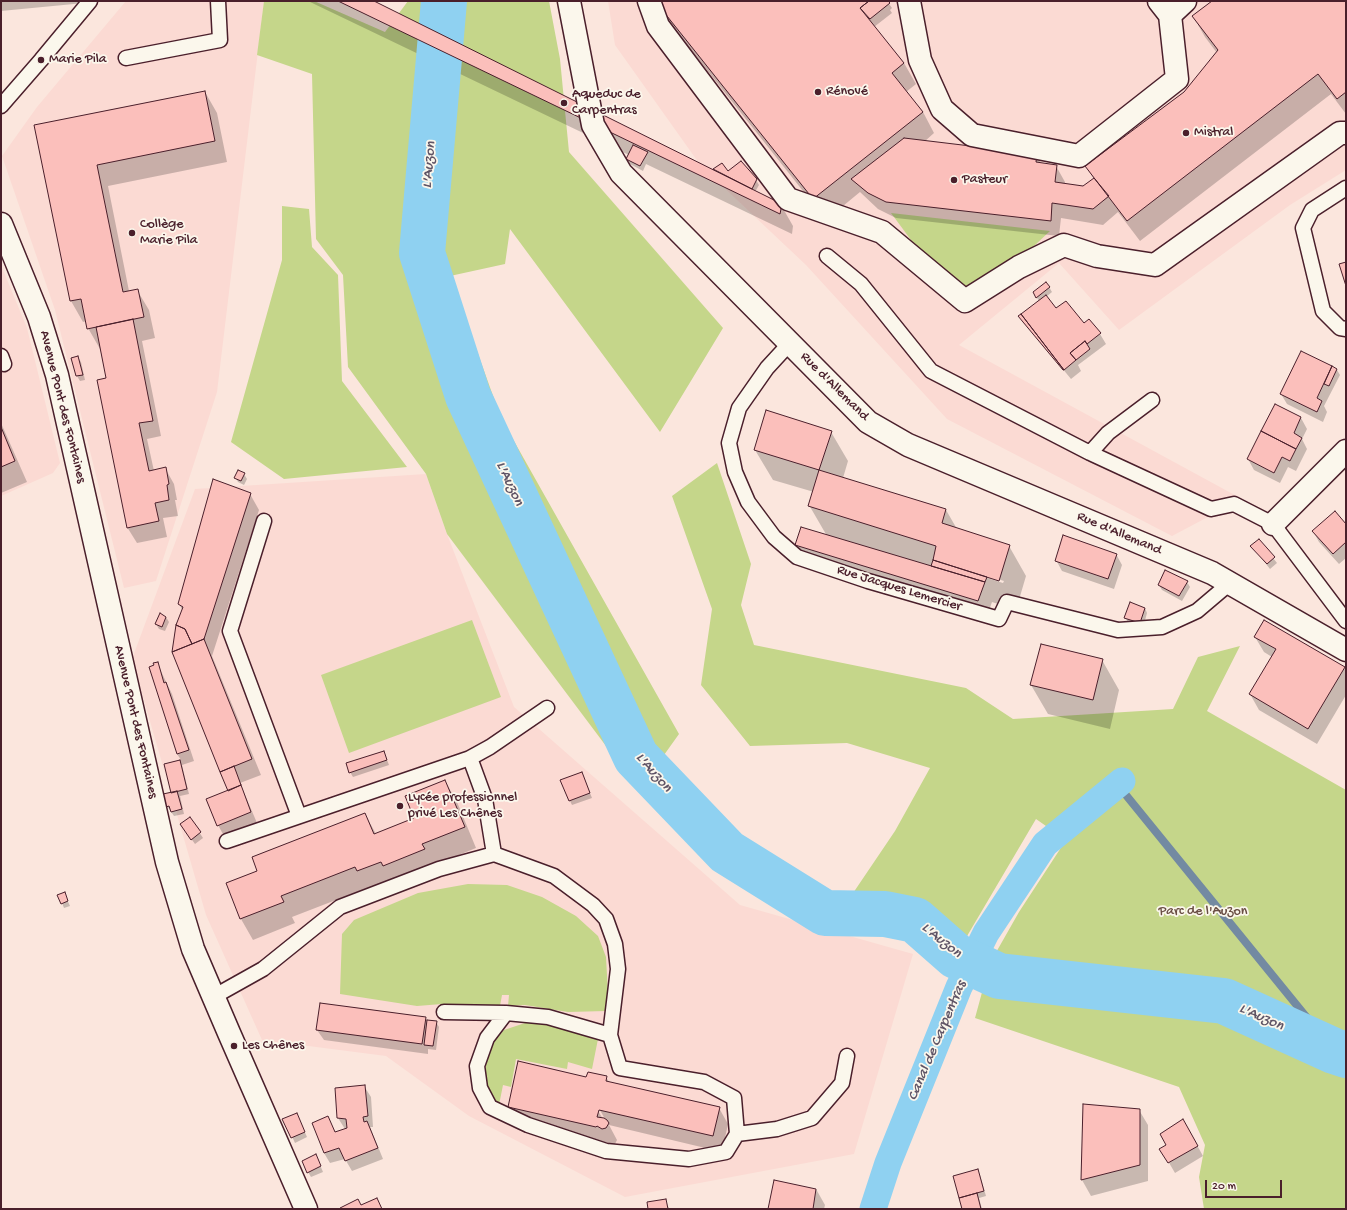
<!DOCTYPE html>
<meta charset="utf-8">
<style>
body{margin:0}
#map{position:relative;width:1347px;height:1210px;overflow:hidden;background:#fbe6dd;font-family:"Gochi Hand",sans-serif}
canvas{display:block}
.frame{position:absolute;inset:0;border:2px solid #4a1f2b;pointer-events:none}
.scale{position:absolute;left:1205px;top:1180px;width:77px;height:18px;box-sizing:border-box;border:2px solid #4a1f2b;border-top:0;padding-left:5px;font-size:12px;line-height:14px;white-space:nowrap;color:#4a1f2b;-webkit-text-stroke:3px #fbf7ec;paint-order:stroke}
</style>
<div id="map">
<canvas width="1347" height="1210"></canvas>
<div class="frame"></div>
<div class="scale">20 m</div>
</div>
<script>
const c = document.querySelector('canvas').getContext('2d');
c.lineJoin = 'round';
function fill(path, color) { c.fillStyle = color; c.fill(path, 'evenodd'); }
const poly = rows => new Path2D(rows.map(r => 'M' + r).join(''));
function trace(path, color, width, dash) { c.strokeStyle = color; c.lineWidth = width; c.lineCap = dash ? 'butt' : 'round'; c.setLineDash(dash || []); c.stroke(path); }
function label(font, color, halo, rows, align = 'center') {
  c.font = font + ' "Gochi Hand",sans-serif'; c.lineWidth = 3.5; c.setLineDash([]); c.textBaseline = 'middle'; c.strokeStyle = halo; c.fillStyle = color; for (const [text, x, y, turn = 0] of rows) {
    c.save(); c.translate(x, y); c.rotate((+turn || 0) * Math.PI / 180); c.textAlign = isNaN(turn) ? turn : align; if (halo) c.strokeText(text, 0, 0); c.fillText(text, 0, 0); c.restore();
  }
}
fill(poly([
 [126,1,264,1,217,392,156,581,124,588,55,310,2,156,37,107],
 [608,1,1346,1,1346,170,1290,205,1119,330,1059,263,959,345,1242,499,1172,536,947,419,806,265,701,166,615,45],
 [1,265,27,328,60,463,53,473,1,496],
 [426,474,447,534,514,707,740,905,913,954,854,1154,625,1197,469,1116,386,1056,262,1040,206,915,132,659,195,489]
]), '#fbdad3');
fill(poly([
 [264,1,314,1,385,32,408,1,549,1,560,59,569,152,723,328,660,432,510,229,505,264,450,276,501,418,679,734,639,790,447,534,426,474,348,367,343,275,316,239,312,74,257,55],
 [282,206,309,209,312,247,338,275,342,381,407,467,284,479,231,442,282,260],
 [891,213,1050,231,1034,246,976,286,954,286,937,272,914,244],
 [717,463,751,564,741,605,754,645,966,688,1013,719,1173,709,1198,657,1240,646,1207,711,1346,790,1346,1209,1204,1209,1199,1177,1205,1145,1179,1087,975,1018,990,963,1019,912,1066,840,1036,819,960,948,920,915,847,902,895,831,930,768,847,743,750,746,701,685,712,609,672,496],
 [472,620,501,697,349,753,321,675],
 [468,884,507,885,542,897,576,916,598,936,606,957,608,994,606,1011,568,1012,525,1005,508,1006,509,995,502,995,500,1006,442,1004,417,1006,340,994,342,934,354,920,418,893],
 [528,1022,538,1022,598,1039,592,1069,568,1062,567,1069,516,1059,511,1087,503,1085,499,1105,491,1098,486,1086,485,1069,491,1045,504,1030]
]), '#c5d68a');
fill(poly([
 [1,1,105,1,1,11],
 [308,1,372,1,717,173,715,170,756,180,759,185,755,192,781,205,793,226,792,234,646,164,643,171,630,164,627,159,629,155],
 [655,1,887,1,892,8,890,10,892,13,874,27,904,63,916,84,906,92,923,112,934,133,924,142,1036,155,1041,163,1056,166,1065,182,1065,184,1084,187,1094,179,1086,166,1185,92,1217,53,1205,37,1193,16,1213,1,1346,1,1346,114,1331,94,1140,241,1118,212,1103,225,1061,218,1059,236,896,218,878,209,860,192,826,220,664,16],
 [205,92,217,113,227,162,108,186,129,291,137,290,149,310,155,338,142,341,161,436,147,439,154,471,165,468,174,484,177,500,175,500,178,516,163,518,167,537,137,543,127,527,108,378,100,349,88,328,87,321,83,322,71,301,36,126],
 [1049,287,1052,292,1046,297,1056,309,1100,334,1106,344,1078,365,1081,371,1071,379,1020,317,1039,301,1034,293],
 [1301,352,1337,370,1340,375,1324,406,1327,412,1323,422,1287,404,1281,394],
 [78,357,81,362,85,380,80,381,77,376,72,358],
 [1275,405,1301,418,1307,429,1302,439,1307,449,1296,471,1288,467,1280,483,1254,470,1248,459],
 [1,423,27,482,1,493],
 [831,432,848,461,843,478,946,510,957,529,1009,546,1026,576,1016,610,992,602,987,616,806,561,796,545,827,536,809,505,814,492,773,480,755,450],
 [945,563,1004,581,1003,583,946,565],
 [244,474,247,479,244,485,238,482,235,477],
 [250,494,259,510,212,656,261,775,240,783,257,823,224,836,218,825,229,791,183,611,179,604],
 [1346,525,1346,558,1339,564,1319,542,1313,531],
 [1259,540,1277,563,1270,569,1252,546],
 [1116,554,1122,565,1114,589,1062,571,1056,560],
 [1187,582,1190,587,1182,601,1162,590,1159,585],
 [1145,608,1147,613,1143,628,1128,623,1126,618],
 [166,617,169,622,165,631,159,629,156,624],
 [1255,637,1344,667,1346,671,1346,695,1317,744,1259,710,1250,694,1272,657,1264,652],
 [1102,660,1119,690,1110,729,1048,714,1031,685],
 [157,663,172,694,194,761,182,765,189,794,180,796,184,814,174,816,167,806,172,793,165,764,181,760,177,754,155,666],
 [384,752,389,765,353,777,350,772],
 [582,773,592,798,572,805,570,801],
 [445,781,457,802,476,848,370,891,367,888,292,917,295,923,253,940,241,919,227,883,258,871,365,814,376,834,415,819],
 [190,818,203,838,195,844,184,829],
 [64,893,70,906,64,908,62,903],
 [425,1018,427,1021,436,1022,439,1027,436,1050,428,1049,428,1054,324,1040,317,1030],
 [606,1077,609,1082,719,1108,728,1124,722,1152,609,1125,617,1140,615,1144,612,1145,606,1142,605,1143,518,1122,509,1107,587,1078],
 [597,1105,605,1119,603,1119,595,1106],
 [364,1086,371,1097,373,1127,370,1127,383,1159,352,1171,345,1159,330,1163,324,1153,328,1118,336,1133,345,1129,338,1118],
 [1084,1105,1139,1110,1148,1125,1148,1181,1091,1196,1082,1180],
 [284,1119,299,1119,307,1137,295,1143],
 [1183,1120,1203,1156,1175,1173,1161,1149,1167,1146],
 [318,1160,323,1172,311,1177,308,1172],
 [978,1170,980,1175,986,1196,979,1198,982,1209,963,1209,954,1176],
 [816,1189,825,1205,824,1209,769,1209],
 [666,1200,669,1209,649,1209]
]), '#0003');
trace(poly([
 [1117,784,1334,1051]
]), '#738aa2', 8);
trace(poly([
 [873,1209,888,1163,959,987,986,933,1045,844,1122,781]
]), '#8fd1f1', 27);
trace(poly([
 [444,1,422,253,468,396,636,757,727,852,825,913,885,914,915,920,956,956,999,976,1224,1001,1334,1051,1346,1055]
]), '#8fd1f1', 46);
const building = poly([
 [338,1,374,1,782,204,780,214,338,1],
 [655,1,869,1,860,8,904,63,892,73,923,112,813,199,655,1],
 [869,1,888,1,890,3,870,19,860,8,869,1],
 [1212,1,1346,1,1346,92,1337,99,1318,74,1127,221,1085,166,1184,92,1218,50,1192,16,1212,1],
 [205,91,215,141,97,165,123,292,138,289,144,317,87,329,81,299,70,301,34,125,205,91],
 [904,138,1037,154,1036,162,1057,165,1055,182,1083,186,1094,178,1109,196,1093,209,1052,203,1051,221,886,202,868,193,851,179,904,138],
 [633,145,648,152,640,166,626,159,633,145],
 [741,161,757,179,752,189,713,169,722,163,728,171,741,161],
 [1346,262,1346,286,1339,264,1346,262],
 [1046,282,1050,287,1036,298,1033,292,1046,282],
 [1046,295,1056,308,1066,301,1084,323,1089,319,1101,333,1087,344,1085,341,1070,353,1076,360,1064,370,1021,314,1046,295],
 [1021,314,1064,370,1063,370,1018,316,1021,314],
 [133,319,153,421,139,423,149,471,166,467,169,484,167,485,169,500,155,503,159,521,127,528,97,380,106,378,96,327,133,319],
 [1085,341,1090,349,1076,360,1070,353,1085,341],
 [1301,351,1332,366,1317,398,1322,401,1317,412,1280,394,1301,351],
 [78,356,83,375,76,376,71,358,78,356],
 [1332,366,1337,369,1329,386,1324,384,1332,366],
 [1275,404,1301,417,1294,433,1302,438,1296,449,1261,431,1275,404],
 [766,410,832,431,819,470,754,450,766,410],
 [1,427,15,461,1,467,1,427],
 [1261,431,1296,449,1290,461,1282,457,1274,473,1247,459,1261,431],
 [238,470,245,473,241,481,234,478,238,470],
 [819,470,946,509,942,523,1010,545,999,581,933,560,936,546,808,506,819,470],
 [213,479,251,493,204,639,192,644,185,629,176,625,183,607,178,604,213,479],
 [1335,511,1346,524,1346,542,1333,554,1312,531,1335,511],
 [801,527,985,582,978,601,795,545,801,527],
 [1063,535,1117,554,1108,579,1055,561,1063,535],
 [1259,539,1275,557,1267,564,1250,546,1259,539],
 [933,560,987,577,985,582,931,566,933,560],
 [1165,570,1188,581,1179,596,1158,585,1165,570],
 [1130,602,1145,608,1140,623,1124,618,1130,602],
 [160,613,166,617,162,627,155,624,160,613],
 [1264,620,1345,667,1308,729,1249,694,1276,649,1254,637,1264,620],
 [176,625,185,629,192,644,172,652,176,625],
 [204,639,252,759,220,772,172,652,204,639],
 [1041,644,1103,659,1093,700,1030,685,1041,644],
 [158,662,164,683,166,682,189,750,177,754,149,667,154,665,153,663,158,662],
 [384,751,387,760,349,773,346,763,384,751],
 [180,760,187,789,171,793,164,764,180,760],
 [234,766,241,785,228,791,220,772,234,766],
 [582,772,590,793,569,801,560,780,582,772],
 [445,780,465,827,422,844,425,849,383,866,381,862,357,871,355,867,281,896,284,902,240,919,226,883,257,871,252,857,365,813,374,834,414,818,405,796,445,780],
 [241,785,251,812,217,826,206,799,241,785],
 [177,791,182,809,171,812,169,806,166,807,163,794,177,791],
 [190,817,201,832,191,840,180,824,190,817],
 [65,892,68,901,61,904,57,895,65,892],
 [320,1003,426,1017,422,1044,316,1030,320,1003],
 [427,1020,437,1021,433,1046,424,1045,427,1020],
 [518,1061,586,1077,588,1072,607,1076,606,1081,720,1107,713,1136,599,1110,597,1117,604,1118,607,1120,609,1123,606,1128,602,1129,597,1126,596,1127,508,1107,518,1061],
 [365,1085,368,1116,363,1117,364,1122,367,1121,378,1148,345,1161,339,1148,324,1153,312,1123,328,1116,335,1132,347,1128,346,1119,337,1118,335,1088,365,1085],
 [1083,1104,1140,1109,1140,1165,1081,1180,1083,1104],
 [297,1113,305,1132,291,1138,282,1119,297,1113],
 [1183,1119,1198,1146,1168,1163,1159,1149,1166,1145,1160,1134,1183,1119],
 [316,1154,321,1166,307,1173,302,1161,316,1154],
 [978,1169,984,1191,959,1198,953,1176,978,1169],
 [774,1180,816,1189,813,1209,768,1209,774,1180],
 [977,1193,981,1209,962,1209,959,1198,977,1193],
 [377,1198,382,1209,341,1209,340,1208,358,1199,361,1205,377,1198],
 [666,1199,668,1209,648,1209,647,1202,666,1199]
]);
fill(building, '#fbbfbb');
trace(building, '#4a1f2b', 1);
const service = poly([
 [126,58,220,40,218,1],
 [1,106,41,60,90,1],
 [1346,188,1312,210,1303,228,1323,311,1340,328,1346,329],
 [827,256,861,284,931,371,1090,453,1211,509,1234,504,1273,524,1346,621],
 [790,343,767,368,739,408,729,443,735,472,748,502,774,537,797,557,868,581,999,619,1007,602,1118,630,1162,627,1197,611,1230,583],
 [1,356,4,364],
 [1090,453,1108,433,1152,400],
 [264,521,230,631,299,816],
 [470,758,490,747,547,708],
 [227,841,470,758,485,799,494,854],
 [213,997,263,969,340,907,439,869,494,854,554,876,593,905,606,919,615,944,618,969,610,1035,620,1068,704,1082,734,1098,737,1134,726,1152,689,1159,606,1151,528,1125,490,1107,480,1088,477,1066,487,1038,506,1013,548,1017,610,1035],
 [444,1012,506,1013],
 [737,1134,777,1129,812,1118,842,1083,847,1056]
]);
const minor = poly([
 [569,1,593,125,621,173,868,422,908,445,1212,573,1346,650],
 [649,1,658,26,788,199,882,232,965,301,1019,267,1064,245,1097,256,1155,265,1340,133,1346,133],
 [909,1,920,60,942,109,972,135,1079,156,1177,79,1170,15,1159,1],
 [1170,15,1185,1],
 [1273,524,1346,451]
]);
const secondary = poly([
 [1,224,39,317,57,375,167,862,193,949,229,1033,306,1209]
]);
trace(service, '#4a1f2b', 17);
trace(minor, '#4a1f2b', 25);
trace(secondary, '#4a1f2b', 25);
trace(service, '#fbf7ec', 14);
trace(minor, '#fbf7ec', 22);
trace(secondary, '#fbf7ec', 22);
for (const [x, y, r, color] of [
 [41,60,4,"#4a1f2b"],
 [818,92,4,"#4a1f2b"],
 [564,103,4,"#4a1f2b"],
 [1186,133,4,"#4a1f2b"],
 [954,180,4,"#4a1f2b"],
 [132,233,4,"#4a1f2b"],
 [400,806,4,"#4a1f2b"],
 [234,1046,4,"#4a1f2b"]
]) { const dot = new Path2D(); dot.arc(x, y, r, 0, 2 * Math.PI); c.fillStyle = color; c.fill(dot); trace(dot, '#fbf7ec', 1.5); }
label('14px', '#4a1f2b', '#fbf7ec', [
 ["Marie Pila",49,60],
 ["Rénové",826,92],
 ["Aqueduc de",572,95],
 ["Carpentras",572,111],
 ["Mistral",1194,133],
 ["Pasteur",962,180],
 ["Collège",140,225],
 ["Marie Pila",140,241],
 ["Lycée professionnel",408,798],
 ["privé Les Chênes",408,814],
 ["Les Chênes",242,1046]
], 'left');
label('14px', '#4a1f2b', '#fbf7ec', [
 ["Rue d'Allemand",834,387,45],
 ["Avenue Pont des Fontaines",62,407,76],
 ["Rue d'Allemand",1119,534,23],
 ["Rue Jacques Lemercier",899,589,17],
 ["Avenue Pont des Fontaines",135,722,77]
]);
label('14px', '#694d43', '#fbf7ec', [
 ["Parc de l'Auzon",1203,912]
]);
label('italic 15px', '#5f5466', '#fbf7ec', [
 ["L'Auzon",430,165,-85],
 ["L'Auzon",509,484,65],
 ["L'Auzon",653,773,49],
 ["L'Auzon",941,941,39],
 ["L'Auzon",1261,1018,24],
 ["Canal de Carpentras",938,1041,-67]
]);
</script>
